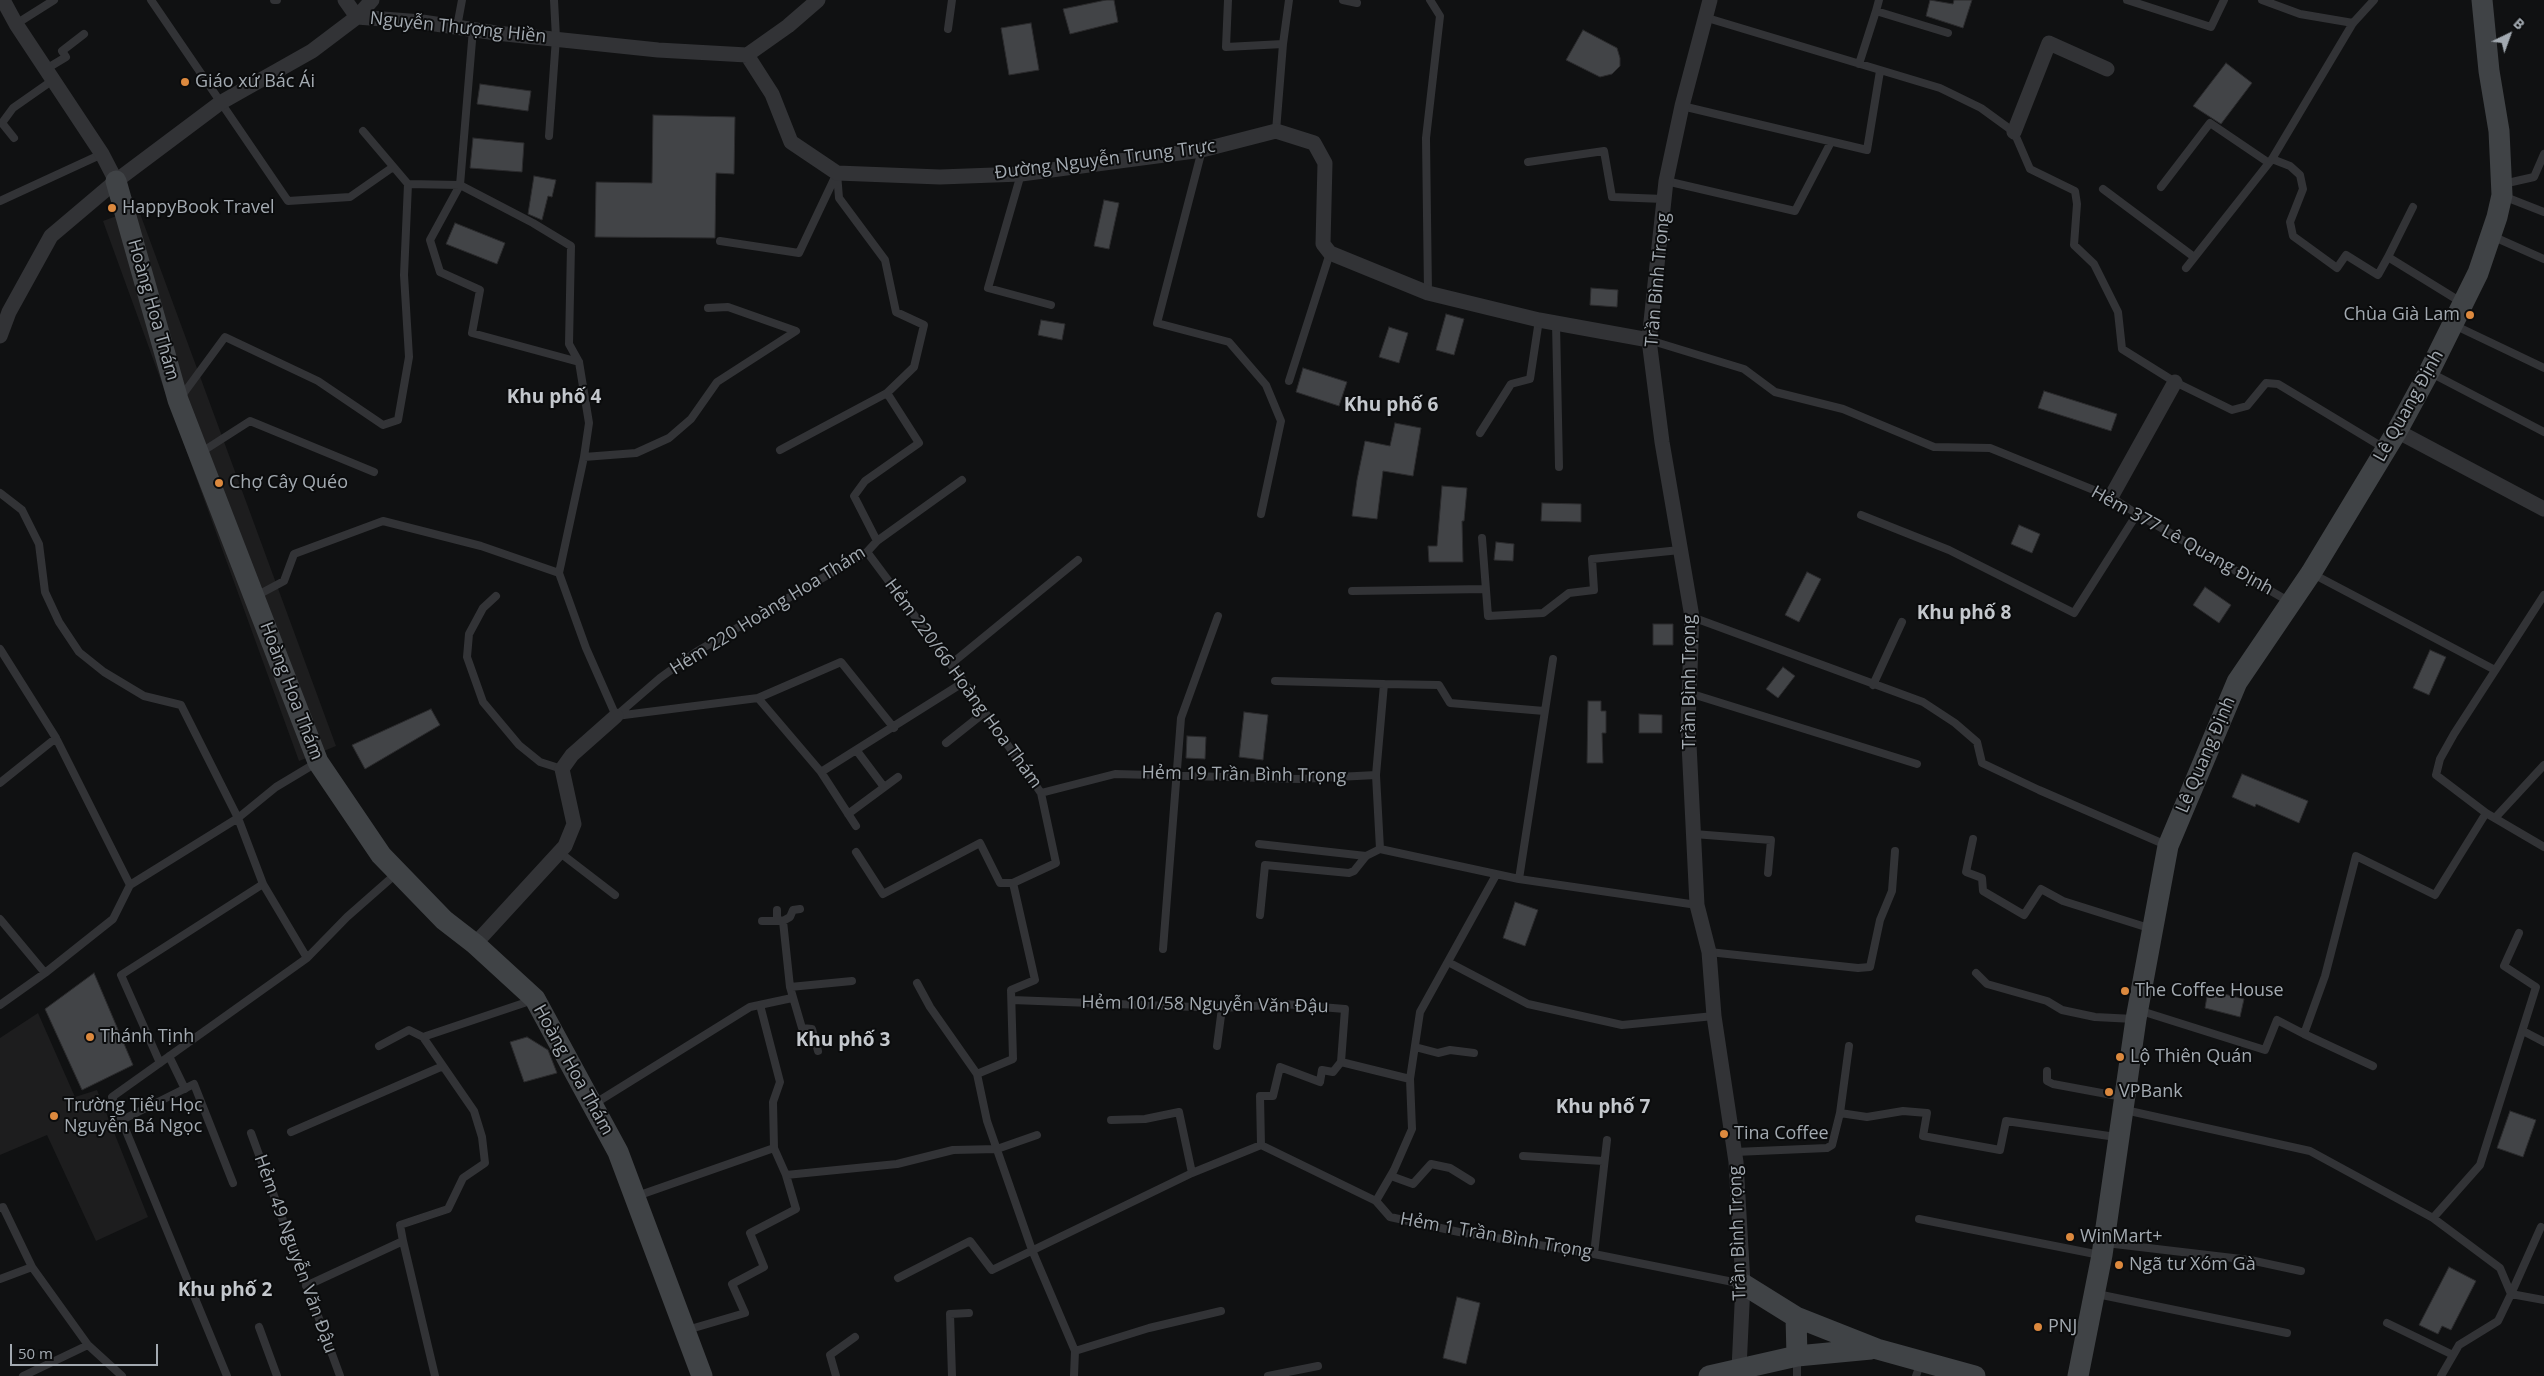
<!DOCTYPE html>
<meta charset="utf-8">
<style>
body{margin:0}
#map{position:relative;width:2544px;height:1376px;overflow:hidden;background:#101112;font-family:"Open Sans",sans-serif}
canvas{display:block}
.north{position:absolute;left:2484px;top:10px;width:50px;height:50px;-webkit-text-stroke:4px #0b0c0d;paint-order:stroke;rotate:42deg;font-size:14px;font-weight:700;line-height:20px;text-align:center;color:#a3aab1}
.north::after{content:'';display:block;margin:auto;width:18px;height:22px;background:#a3aab1;clip-path:polygon(50% 0,100% 100%,50% 72%,0 100%)}
.scale{position:absolute;left:10px;top:1344px;width:148px;height:22px;box-sizing:border-box;border:2px solid #a3aab1;border-top:0;padding-left:6px;font-size:15px;line-height:18px;white-space:nowrap;color:#a3aab1;-webkit-text-stroke:4px #0b0c0d;paint-order:stroke}
</style>
<div id="map">
<canvas width="2544" height="1376"></canvas>
<div class="north">B</div>
<div class="scale">50 m</div>
</div>
<script>
const c = document.querySelector('canvas').getContext('2d');
c.lineJoin = 'round';
function fill(path, color) { c.fillStyle = color; c.fill(path, 'evenodd'); }
const poly = rows => new Path2D(rows.map(r => 'M' + r).join(''));
function trace(path, color, width, dash) { c.strokeStyle = color; c.lineWidth = width; c.lineCap = dash ? 'butt' : 'round'; c.setLineDash(dash || []); c.stroke(path); }
function label(font, color, halo, rows, align = 'center') {
  c.font = font + ' "Open Sans",sans-serif'; c.lineWidth = 4; c.setLineDash([]); c.textBaseline = 'middle'; c.strokeStyle = halo; c.fillStyle = color; for (const [text, x, y, turn = 0] of rows) {
    c.save(); c.translate(x, y); c.rotate((+turn || 0) * Math.PI / 180); c.textAlign = isNaN(turn) ? turn : align; if (halo) c.strokeText(text, 0, 0); c.fillText(text, 0, 0); c.restore();
  }
}
fill(poly([
 [138,208,336,746,299,761,103,221],
 [38,1013,75,1097,97,1090,148,1217,96,1241,47,1135,0,1155,0,1038]
]), '#1d1d1e');
const building = poly([
 [1106,0,1114,0,1118,22,1070,34,1063,9,1106,0],
 [1930,0,1953,4,1954,0,1972,0,1963,28,1926,16,1930,0],
 [1031,23,1039,70,1009,75,1001,28,1031,23],
 [1583,30,1617,48,1620,58,1620,66,1612,74,1600,77,1566,60,1583,30],
 [2226,63,2252,83,2221,124,2193,106,2226,63],
 [480,84,531,91,528,111,477,104,480,84],
 [653,115,735,117,734,174,716,173,715,238,595,237,596,182,652,183,653,115],
 [473,138,524,143,522,172,470,168,473,138],
 [534,176,556,180,552,197,548,196,542,220,528,214,534,176],
 [1104,200,1119,203,1109,249,1094,246,1104,200],
 [455,223,505,243,497,264,446,244,455,223],
 [1591,288,1618,290,1617,307,1590,305,1591,288],
 [1446,314,1464,319,1454,355,1436,350,1446,314],
 [1041,320,1065,324,1062,340,1038,335,1041,320],
 [1389,327,1408,333,1399,363,1379,357,1389,327],
 [1303,368,1347,382,1339,406,1296,392,1303,368],
 [2044,391,2117,414,2111,431,2038,408,2044,391],
 [1395,423,1421,428,1413,476,1383,471,1377,519,1352,516,1357,480,1365,441,1390,446,1395,423],
 [1442,486,1467,488,1464,521,1462,521,1463,562,1429,562,1428,546,1437,546,1442,486],
 [1542,503,1581,504,1581,522,1541,521,1542,503],
 [2019,525,2040,534,2032,553,2011,544,2019,525],
 [1496,542,1514,544,1513,561,1494,560,1496,542],
 [1807,572,1821,579,1799,622,1785,615,1807,572],
 [2205,587,2231,605,2219,623,2193,605,2205,587],
 [1653,624,1673,624,1673,645,1653,645,1653,624],
 [2430,650,2446,657,2429,695,2413,688,2430,650],
 [1783,667,1795,676,1778,698,1766,689,1783,667],
 [1588,701,1601,701,1601,711,1606,711,1606,733,1602,733,1603,763,1587,763,1588,701],
 [431,709,440,725,365,769,352,745,431,709],
 [1244,712,1268,715,1263,760,1239,757,1244,712],
 [1639,714,1662,715,1662,733,1639,733,1639,714],
 [1187,736,1206,737,1205,759,1186,758,1187,736],
 [2242,774,2308,801,2299,823,2256,804,2255,807,2232,797,2242,774],
 [1515,902,1538,910,1525,946,1503,938,1515,902],
 [94,973,133,1065,82,1090,45,1009,94,973],
 [2208,990,2244,999,2240,1017,2205,1008,2208,990],
 [527,1037,548,1050,557,1073,524,1082,510,1042,527,1037],
 [2510,1111,2536,1120,2523,1157,2497,1148,2510,1111],
 [2449,1267,2476,1281,2451,1330,2442,1326,2438,1334,2419,1325,2449,1267],
 [1457,1297,1480,1303,1466,1364,1443,1358,1457,1297]
]);
fill(building, '#424447');
trace(building, '#2b2b2d', 1);
trace(poly([
 [151,0,288,201,350,197,393,167],
 [274,0,277,0],
 [1228,0,1226,47,1283,44,1276,131],
 [1343,0,1357,3],
 [2127,0,2211,27,2224,0],
 [2262,0,2300,14,2353,23],
 [1876,11,1879,0],
 [1704,17,1940,88,1981,108,2014,132,2030,169,2075,191,2077,204,2074,245,2094,264,2118,312,2122,349,2175,382,2232,410,2247,406,2266,383,2278,384,2384,448],
 [16,24,54,0],
 [457,27,462,0],
 [948,29,952,0],
 [1283,44,1289,0],
 [1859,64,1876,11,1948,33],
 [46,69,66,57,62,51,84,34],
 [1682,106,1867,150,1880,71],
 [363,131,408,184,460,185,430,240,440,272,480,290,472,333,579,362],
 [549,136,556,38,554,0],
 [14,138,2,123,13,108,53,80],
 [1202,150,1157,323,1229,342,1266,385,1281,421,1261,514],
 [2272,159,2290,166,2300,175,2303,189,2290,222,2293,236,2337,268,2346,255,2378,275,2388,257,2461,302],
 [1528,162,1604,151,1612,197,1664,199],
 [1021,174,988,288,1051,305],
 [1666,181,1795,211,1831,142],
 [2503,184,2534,177,2544,154],
 [2161,187,2210,123,2269,163],
 [2103,189,2194,257],
 [2503,196,2544,212],
 [0,201,102,154],
 [2492,236,2544,259],
 [720,241,799,253,836,175],
 [2388,257,2413,207],
 [2186,268,2272,159,2353,23,2374,0],
 [1428,293,1426,138,1440,16,1430,0],
 [1556,323,1559,467],
 [2454,325,2544,368],
 [1649,340,1744,369,1775,392,1843,409,1934,447,1990,448,2111,497,2137,514,2290,602],
 [2431,373,2544,432],
 [1289,381,1330,253],
 [181,397,225,337,318,381,383,425,398,420,409,357,404,275,408,184],
 [1480,433,1511,384,1530,379,1539,320],
 [780,450,887,393,914,367,924,325,896,312,885,260,839,198,837,173],
 [200,453,250,421,374,472],
 [584,457,636,453,669,438,691,419,717,382,796,331,728,307,708,308],
 [0,493,22,510,39,544,45,592,59,622,79,652,104,672,144,696,181,705,238,818,263,884,307,958],
 [1861,515,1949,550,2074,613,2137,514],
 [1482,538,1488,616,1543,613,1569,593,1594,590,1592,559,1680,550],
 [877,541,962,480],
 [559,573,586,648,616,716],
 [2313,574,2495,670],
 [1352,591,1486,589],
 [2544,595,2454,734,2440,759,2436,775,2486,813,2544,847],
 [256,596,284,581,294,554,383,521,481,546,559,573,584,457,589,423,579,362,569,344,571,246,533,223,460,185,473,29],
 [496,596,483,608,469,634,467,657,483,702,519,745,540,762,562,769],
 [1692,617,1923,702,1955,723,1977,742,1982,763,2039,790,2166,845],
 [0,649,56,738,130,885],
 [951,664,1078,560],
 [1275,681,1384,684,1376,775],
 [1384,684,1439,685,1450,703,1544,711],
 [1873,685,1902,622],
 [1689,693,1917,764],
 [758,698,821,772,856,826],
 [616,716,660,678,696,652,867,552,877,541,854,496,865,481,919,443,887,393],
 [616,716,758,698,841,662,894,728],
 [946,743,985,712],
 [857,751,884,787],
 [821,772,964,682],
 [0,783,56,738],
 [1041,793,1115,774,1299,779,1376,775,1380,849,1519,879,1697,905],
 [848,814,898,777],
 [2495,818,2544,765],
 [1694,834,1771,840,1768,873],
 [1973,839,1966,872,1982,878,1983,891,2024,915,2041,889,2063,901,2152,929],
 [1259,844,1366,856],
 [559,852,615,895],
 [856,852,883,894,980,843,1000,883,1013,883,1056,863,1041,793,964,682,867,552],
 [1519,879,1553,659],
 [1013,883,1035,980,1011,990,1013,1059,977,1074,987,1121,1032,1250,1075,1351,1074,1376],
 [777,910,777,919,783,921],
 [1260,915,1265,865,1349,873,1354,871,1366,856,1380,849],
 [0,919,45,973],
 [762,921,783,921],
 [1163,949,1181,718,1218,616],
 [1709,952,1858,968,1870,967,1880,920,1892,891,1895,851],
 [1448,962,1528,1004,1622,1025,1714,1016],
 [1976,973,1987,984,2047,1001,2062,1010,2095,1017,2134,1019],
 [917,983,930,1007,977,1074],
 [790,987,783,921,790,917,793,910,800,909],
 [1012,1000,1222,1008,1284,1004,1345,1009,1341,1062],
 [0,1005,45,973,113,919,130,885,238,818,276,787,316,763],
 [760,1005,780,1082,773,1102,774,1148],
 [2138,1010,2265,1050,2277,1020,2304,1034,2325,976,2356,856,2435,895,2486,813],
 [2523,1031,2544,1042],
 [2304,1034,2373,1066],
 [379,1046,409,1030,423,1037],
 [1217,1046,1222,1008],
 [1415,1047,1438,1053,1450,1050,1474,1053],
 [818,1051,812,1029,802,1028,790,987,852,981],
 [169,1056,185,1089],
 [1341,1062,1410,1079],
 [160,1063,121,975,263,884],
 [2047,1071,2047,1081,2053,1084,2123,1097],
 [594,1104,750,1007,792,998],
 [2125,1110,2310,1151,2433,1218,2480,1165,2536,987,2504,966,2519,933],
 [1840,1113,1867,1117,1903,1111,1927,1113,1923,1136,2000,1150,2006,1121,2116,1137],
 [122,1120,194,1084,233,1183],
 [1111,1120,1145,1119,1179,1112,1192,1173],
 [291,1132,443,1066],
 [251,1133,340,1376],
 [1261,1145,1260,1096,1273,1096,1280,1067,1320,1082,1322,1070,1333,1072,1341,1062],
 [1735,1152,1827,1148,1832,1145,1840,1113,1849,1046],
 [1523,1156,1603,1161],
 [1391,1176,1413,1184,1431,1164,1450,1168,1471,1181],
 [637,1196,774,1148,786,1175],
 [1376,1201,1394,1170,1412,1129,1410,1079,1420,1012,1496,875],
 [0,1208,3,1207,32,1267,88,1345,122,1376],
 [2433,1218,2500,1268,2511,1294],
 [1919,1219,2100,1255],
 [403,1241,435,1376],
 [2106,1243,2250,1260,2301,1271],
 [1594,1254,1607,1140],
 [898,1278,970,1241,992,1270,1192,1173,1261,1145,1376,1201,1390,1217,1459,1232,1594,1254,1743,1284],
 [0,1279,32,1267],
 [306,1286,403,1241,400,1225,448,1209,463,1178,485,1163,482,1137,474,1111,423,1037,533,1000],
 [2097,1294,2287,1333],
 [2511,1294,2541,1227],
 [2387,1323,2453,1355],
 [259,1327,277,1376],
 [687,1330,745,1313,732,1284,764,1267,750,1233,796,1209,786,1175,897,1164,953,1150,997,1149,1037,1135],
 [1075,1351,1149,1328,1221,1311],
 [23,1376,88,1345],
 [227,1376,112,1097,307,958,347,917,397,873],
 [836,1376,830,1355,855,1337],
 [952,1376,950,1314,969,1313],
 [1268,1376,1318,1366],
 [1797,1376,1797,1358],
 [1916,1376,1921,1362],
 [2441,1376,2459,1345,2498,1321,2511,1294,2544,1300]
]), '#323336', 8);
trace(poly([
 [3,0,16,24,102,154,116,181],
 [345,0,357,17,372,0],
 [1710,0,1682,106,1666,181,1649,340,1662,442,1692,617,1688,724,1697,905,1709,952,1714,1016,1736,1162,1743,1284,1739,1369],
 [747,55,772,94,791,142,837,173,940,177,1021,174,1202,150,1276,131,1314,143,1325,163,1323,244,1330,253,1428,293,1539,320,1649,340],
 [747,55,788,26,818,0],
 [2014,132,2049,43,2107,69],
 [0,336,9,312,51,236,116,181,220,103,312,51,357,17,422,22,496,33,658,50,747,55],
 [2397,431,2544,509],
 [2111,497,2175,382],
 [475,944,565,846,574,824,562,769,572,755,616,716]
]), '#323336', 15);
trace(poly([
 [116,181,178,400,318,762,381,855,444,920,475,944,535,999,618,1152,702,1376],
 [1743,1284,1796,1317,1877,1349,1975,1376],
 [1796,1317,1797,1356],
 [1709,1376,1797,1356,1871,1349],
 [2078,1376,2102,1255,2136,1019,2168,846,2237,682,2311,573,2397,431,2429,372,2478,273,2497,217,2502,195,2499,131,2489,71,2482,0]
]), '#404346', 21);
for (const [x, y, r, color] of [
 [185,82,5,"#dc893e"],
 [112,208,5,"#dc893e"],
 [2470,315,5,"#dc893e"],
 [219,483,5,"#dc893e"],
 [2125,991,5,"#dc893e"],
 [90,1037,5,"#dc893e"],
 [2120,1057,5,"#dc893e"],
 [2109,1092,5,"#dc893e"],
 [54,1116,5,"#dc893e"],
 [1724,1134,5,"#dc893e"],
 [2070,1237,5,"#dc893e"],
 [2119,1265,5,"#dc893e"],
 [2038,1327,5,"#dc893e"]
]) { const dot = new Path2D(); dot.arc(x, y, r, 0, 2 * Math.PI); c.fillStyle = color; c.fill(dot); trace(dot, '#0b0c0d', 2); }
label('18px', '#a3aab1', '#0b0c0d', [
 ["Nguyễn Thượng Hiền",458,28,6],
 ["Đường Nguyễn Trung Trực",1105,160,-7],
 ["Trần Bình Trọng",1658,280,-85],
 ["Hoàng Hoa Thám",153,310,74],
 ["Lê Quang Định",2409,406,-61],
 ["Hẻm 377 Lê Quang Định",2182,541,29],
 ["Hẻm 220 Hoàng Hoa Thám",768,611,-32],
 ["Trần Bình Trọng",1690,682,-90],
 ["Hẻm 220/66 Hoàng Hoa Thám",963,684,54],
 ["Hoàng Hoa Thám",291,691,69],
 ["Lê Quang Định",2206,755,-67],
 ["Hẻm 19 Trần Bình Trọng",1244,775,1],
 ["Hẻm 101/58 Nguyễn Văn Đậu",1205,1005,1],
 ["Hoàng Hoa Thám",573,1070,61],
 ["Trần Bình Trọng",1738,1233,-92],
 ["Hẻm 1 Trần Bình Trọng",1496,1236,10],
 ["Hẻm 49 Nguyễn Văn Đậu",295,1254,70]
]);
label('18px', '#a3aab1', '#0b0c0d', [
 ["Giáo xứ Bác Ái",195,82],
 ["HappyBook Travel",122,208],
 ["Chùa Già Lam",2460,315,"right"],
 ["Chợ Cây Quéo",229,483],
 ["The Coffee House",2135,991],
 ["Thánh Tịnh",100,1037],
 ["Lộ Thiên Quán",2130,1057],
 ["VPBank",2119,1092],
 ["Trường Tiểu Học",64,1106],
 ["Nguyễn Bá Ngọc",64,1127],
 ["Tina Coffee",1734,1134],
 ["WinMart+",2080,1237],
 ["Ngã tư Xóm Gà",2129,1265],
 ["PNJ",2048,1327]
], 'left');
label('bold 19px', '#c4c8cd', '#0b0c0d', [
 ["Khu phố 4",554,398],
 ["Khu phố 6",1391,406],
 ["Khu phố 8",1964,614],
 ["Khu phố 3",843,1041],
 ["Khu phố 7",1603,1108],
 ["Khu phố 2",225,1291]
]);
</script>
